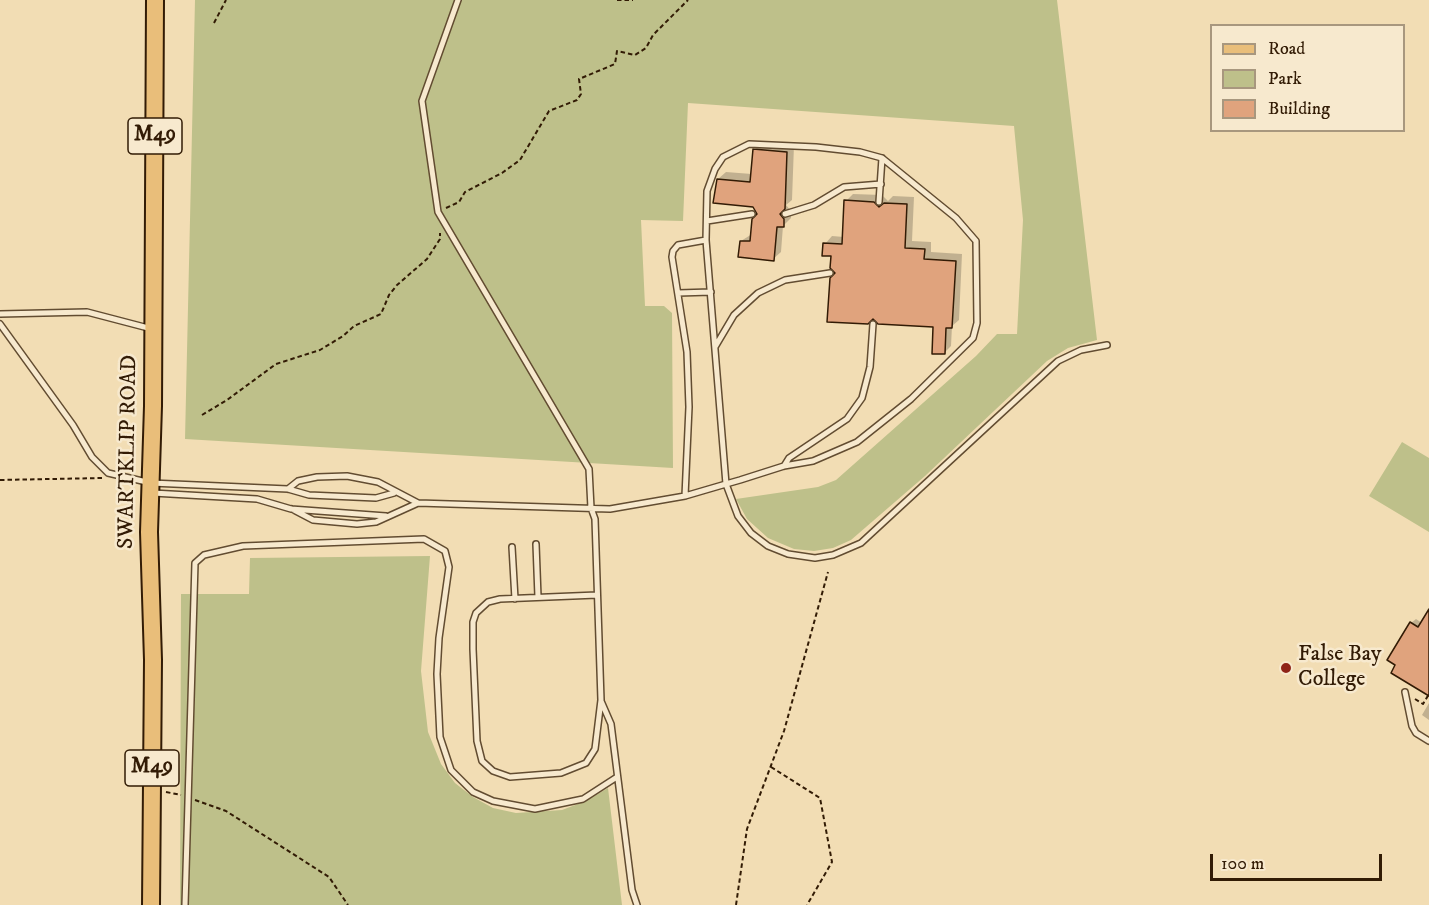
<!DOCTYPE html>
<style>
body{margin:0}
#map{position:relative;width:1429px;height:905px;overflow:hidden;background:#f2ddb4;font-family:"IM FELL DW Pica",serif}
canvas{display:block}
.legend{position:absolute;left:1210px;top:24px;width:195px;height:108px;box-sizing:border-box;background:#f7e9ce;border:2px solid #a8977e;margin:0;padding:8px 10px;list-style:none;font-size:18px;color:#321b05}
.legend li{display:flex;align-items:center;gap:12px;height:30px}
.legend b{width:30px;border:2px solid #a8977e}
.scale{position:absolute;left:1210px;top:854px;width:172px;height:27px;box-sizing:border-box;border:3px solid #321b05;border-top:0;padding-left:8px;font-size:18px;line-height:21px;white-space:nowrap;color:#321b05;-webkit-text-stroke:4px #f7e9ce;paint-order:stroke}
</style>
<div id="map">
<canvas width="1429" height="905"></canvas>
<ul class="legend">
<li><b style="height:8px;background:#e9be7a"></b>Road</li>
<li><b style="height:16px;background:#bec08a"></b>Park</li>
<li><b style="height:16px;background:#e0a37d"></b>Building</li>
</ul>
<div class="scale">100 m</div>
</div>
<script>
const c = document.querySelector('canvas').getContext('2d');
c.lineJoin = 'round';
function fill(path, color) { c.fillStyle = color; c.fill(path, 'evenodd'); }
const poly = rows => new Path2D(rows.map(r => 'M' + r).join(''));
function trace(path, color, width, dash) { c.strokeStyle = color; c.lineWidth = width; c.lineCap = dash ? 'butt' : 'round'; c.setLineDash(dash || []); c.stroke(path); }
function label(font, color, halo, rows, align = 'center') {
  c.font = font + ' "IM FELL DW Pica",serif'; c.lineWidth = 5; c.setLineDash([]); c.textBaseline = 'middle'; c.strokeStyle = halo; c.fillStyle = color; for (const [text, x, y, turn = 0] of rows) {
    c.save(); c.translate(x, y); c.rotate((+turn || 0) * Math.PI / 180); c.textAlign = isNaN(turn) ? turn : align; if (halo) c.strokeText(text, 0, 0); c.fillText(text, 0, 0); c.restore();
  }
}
fill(poly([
 [195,0,1057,0,1097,340,1068,348,1047,361,925,476,851,540,833,548,814,551,794,549,768,538,747,519,736,499,818,487,836,480,976,356,997,334,1017,334,1023,220,1014,126,688,103,683,221,641,220,645,306,664,306,672,313,673,468,185,439],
 [1402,442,1429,458,1429,532,1369,496],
 [430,556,421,671,428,732,441,764,455,783,473,797,493,808,516,813,562,810,586,801,608,788,622,905,180,905,181,594,249,594,250,558]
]), '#bec08a');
fill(poly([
 [762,142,794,145,792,200,786,205,791,211,791,218,783,226,781,252,773,259,741,241,752,234,758,215,754,205,718,179,726,172,752,174,755,150],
 [853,194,882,195,888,201,893,196,914,197,912,241,931,242,931,252,962,254,959,320,952,326,951,346,944,353,935,326,837,273,832,255,825,244,832,236,844,237,846,201],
 [1429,612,1429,694,1411,623,1416,619,1422,623],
 [1429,703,1429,720,1422,715]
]), '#0003');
const building = poly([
 [753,149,787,152,785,209,780,214,784,219,784,227,777,227,774,261,738,257,740,241,750,241,752,219,757,214,753,207,713,203,717,179,750,182,753,149],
 [844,200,874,202,879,207,884,203,907,204,905,248,925,249,924,259,956,261,952,328,946,328,945,354,932,354,933,327,878,324,873,319,868,324,827,322,830,278,835,273,830,268,831,256,822,256,823,243,842,244,844,200],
 [1429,609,1429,696,1391,673,1395,665,1387,660,1410,622,1418,627,1429,609]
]);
fill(building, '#e0a37d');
trace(building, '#321b05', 1.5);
const service = poly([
 [458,0,422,101,438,212,589,469,591,508,595,519,601,700,595,749,586,763,561,773,510,777,493,771,482,761,477,741,473,649,473,622,476,613,488,602,500,599,597,595],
 [879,202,882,158],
 [785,214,814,205,844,187,881,184],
 [707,221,752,214],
 [678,293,711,292],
 [0,314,87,312,152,329],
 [0,324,73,425,92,457,108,473,151,483,288,489,309,495,376,498,394,493],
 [715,347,734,315,758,293,785,280,830,273],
 [784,466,789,458,847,419,862,398,870,367,873,324],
 [288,489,298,481,317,477,347,476,378,482,418,503,610,509,685,496,726,484,740,480,784,466,813,461,857,442,911,399,973,338,977,323,976,241,956,218,882,158,860,152,816,147,749,144,723,157,715,169,707,191,706,240,726,484,738,516,751,533,768,546,788,554,815,558,833,555,861,543,1058,361,1081,350,1107,345],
 [153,493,257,499,291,509,386,516],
 [685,496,689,407,687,352,672,257,673,251,678,245,706,240],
 [292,509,313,520,357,524,376,522,418,503],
 [536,544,538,597],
 [512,547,515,599],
 [1405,692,1412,726,1416,733,1429,741],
 [601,701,611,724,632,890,637,905],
 [185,905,195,563,204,555,243,546,424,539,445,551,449,567,439,638,437,674,440,737,451,770,473,792,493,801,535,809,583,799,617,777]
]);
const primary = poly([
 [151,905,153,660,149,532,153,406,155,0]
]);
trace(service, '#624c31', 8);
trace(primary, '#321b05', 20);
trace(poly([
 [617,0,633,0],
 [214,23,226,0],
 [446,208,459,202,465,192,502,173,520,160,549,111,577,100,581,94,579,79,615,64,617,51,635,55,646,48,653,35,688,0],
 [202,415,227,400,276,364,320,350,343,336,354,326,381,314,389,295,397,285,427,259,440,239,440,233],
 [0,480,102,478],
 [1415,699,1423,704,1429,694],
 [771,767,820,798,832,862,807,905],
 [166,792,181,795],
 [195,800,226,811,329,877,348,905],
 [736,905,747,829,784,731,828,572]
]), '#321b05', 2, [4.5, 3]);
trace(service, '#f7e9ce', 5);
trace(primary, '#e9be7a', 16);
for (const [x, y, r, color] of [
 [1286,668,6,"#8f2418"]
]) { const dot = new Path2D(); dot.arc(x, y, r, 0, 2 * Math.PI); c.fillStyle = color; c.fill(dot); trace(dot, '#f7e9ce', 2); }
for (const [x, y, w] of [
 [155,136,54],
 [152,768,54]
]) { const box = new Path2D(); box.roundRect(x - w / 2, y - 18, w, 36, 4.5); c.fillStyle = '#f7e9ce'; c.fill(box); trace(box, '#321b05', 1.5); }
label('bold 21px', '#321b05', null, [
 ["M49",155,136],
 ["M49",152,768]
]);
label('22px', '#321b05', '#f7e9ce', [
 ["SWARTKLIP ROAD",129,452,-89]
]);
label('22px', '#321b05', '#f7e9ce', [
 ["False Bay",1298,655],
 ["College",1298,680]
], 'left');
</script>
